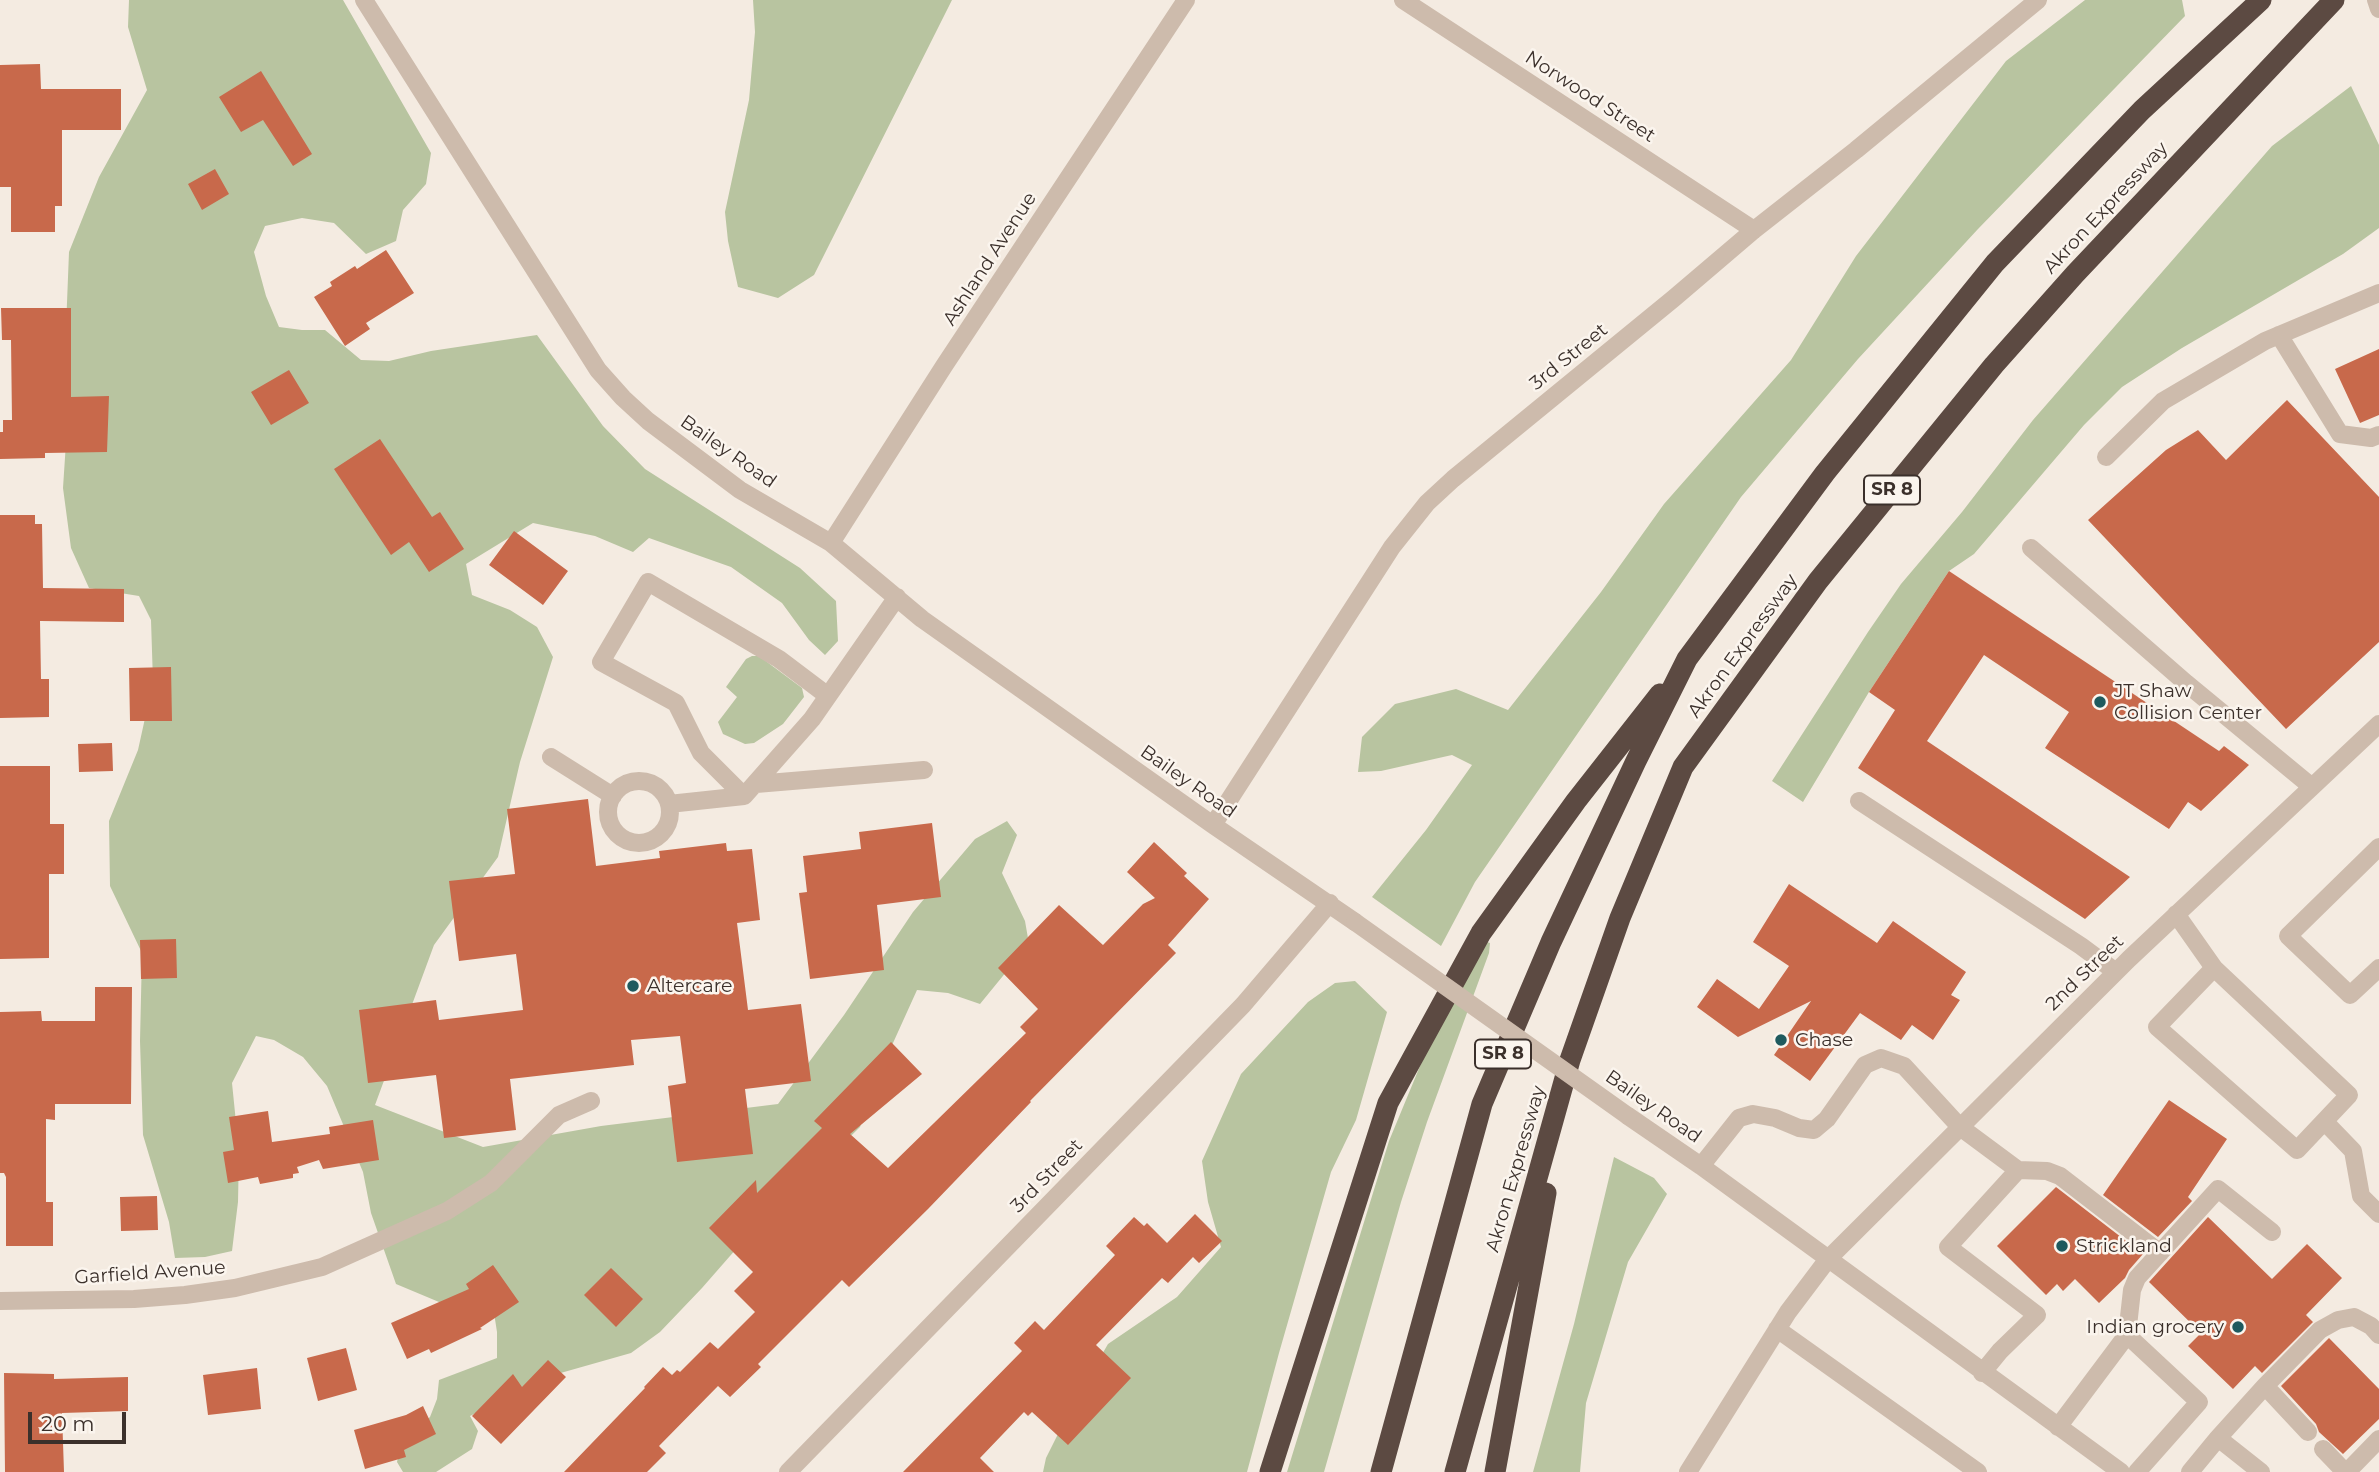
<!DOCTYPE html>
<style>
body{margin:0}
#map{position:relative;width:2379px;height:1472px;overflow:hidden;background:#f4ebe1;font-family:Montserrat,sans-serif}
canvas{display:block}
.scale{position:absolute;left:28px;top:1412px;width:98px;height:32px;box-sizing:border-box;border:4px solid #3b302b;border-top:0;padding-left:9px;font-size:21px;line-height:24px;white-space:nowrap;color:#3b302b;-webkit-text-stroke:5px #fbf5ee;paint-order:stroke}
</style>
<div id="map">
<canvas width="2379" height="1472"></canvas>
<div class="scale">20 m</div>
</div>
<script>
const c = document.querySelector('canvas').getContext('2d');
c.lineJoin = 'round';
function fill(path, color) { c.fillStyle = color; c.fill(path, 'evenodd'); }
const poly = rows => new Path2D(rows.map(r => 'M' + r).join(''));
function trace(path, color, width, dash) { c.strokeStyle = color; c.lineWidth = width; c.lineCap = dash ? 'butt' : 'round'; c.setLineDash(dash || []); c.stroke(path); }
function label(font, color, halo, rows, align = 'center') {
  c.font = font + ' Montserrat,sans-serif'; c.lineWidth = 5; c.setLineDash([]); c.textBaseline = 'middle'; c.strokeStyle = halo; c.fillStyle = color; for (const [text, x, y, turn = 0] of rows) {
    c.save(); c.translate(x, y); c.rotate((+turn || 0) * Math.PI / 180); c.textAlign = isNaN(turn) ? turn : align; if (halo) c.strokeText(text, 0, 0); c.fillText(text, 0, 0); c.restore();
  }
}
fill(poly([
 [129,0,343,0,431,153,426,184,403,210,396,241,366,254,334,223,302,218,265,226,254,252,266,296,279,327,302,330,325,330,361,360,389,361,431,351,537,335,603,426,645,469,800,568,836,601,838,641,825,655,809,640,782,603,731,567,649,538,633,552,595,536,533,523,466,564,472,595,510,610,537,627,553,657,520,762,498,857,434,945,375,1105,483,1147,601,1126,778,1104,844,1015,913,912,975,839,1007,821,1017,835,1002,873,1025,921,1029,944,980,1004,948,993,917,990,893,1043,860,1127,737,1248,702,1288,660,1332,631,1353,550,1376,470,1416,478,1431,472,1449,436,1472,403,1472,397,1462,400,1449,411,1433,430,1417,437,1399,439,1380,497,1358,497,1332,492,1300,439,1302,396,1284,371,1213,363,1172,327,1086,303,1057,274,1040,256,1036,232,1083,239,1152,238,1202,232,1251,205,1257,175,1258,169,1222,143,1135,140,1041,142,953,110,886,109,821,138,750,153,682,151,620,139,596,89,588,71,548,63,488,67,427,65,353,69,252,99,177,147,90,128,27],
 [753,0,952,0,814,275,778,298,738,287,728,241,725,212,749,100,755,32],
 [2085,0,2182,0,2185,16,1978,229,1858,359,1741,497,1475,882,1441,946,1372,897,1426,830,1472,765,1452,755,1381,771,1358,772,1362,737,1395,704,1456,689,1508,710,1601,592,1664,504,1791,360,1856,256,2006,61],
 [2351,86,2379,145,2379,228,2343,254,2182,348,2122,387,2084,425,1974,554,1949,571,1869,692,1803,802,1772,781,1868,632,1901,584,1962,512,2033,420,2272,146],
 [752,656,759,656,802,688,804,697,783,724,754,743,745,744,723,734,718,722,737,697,726,687,746,659],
 [1484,941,1490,943,1489,953,1427,1122,1401,1202,1324,1472,1287,1472,1389,1141,1437,1025],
 [1355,981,1387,1012,1356,1120,1331,1172,1279,1353,1247,1472,1043,1472,1046,1458,1072,1406,1108,1344,1177,1297,1221,1247,1208,1202,1202,1161,1241,1074,1308,1002,1335,983],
 [1614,1157,1654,1178,1667,1194,1628,1262,1586,1403,1580,1472,1533,1472,1574,1324]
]), '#b8c4a0');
fill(poly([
 [40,64,41,89,121,89,121,130,62,130,62,206,55,206,55,232,11,232,11,187,0,187,0,65],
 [261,71,312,154,293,166,263,120,241,132,219,97],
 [215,169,229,194,202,210,188,184],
 [386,250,414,293,366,323,370,329,345,346,314,297,332,286,330,282,355,266,357,269],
 [1,308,71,308,71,397,109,396,107,452,45,453,45,458,0,459,0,432,3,432,3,420,12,420,11,340,2,340],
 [2379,349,2379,415,2360,423,2335,369],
 [289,370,309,403,271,425,251,392],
 [2287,400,2379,497,2379,642,2286,729,2088,520,2166,450,2198,430,2226,460],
 [380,439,432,517,440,512,464,549,429,572,409,542,391,555,334,469],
 [0,515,35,515,35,524,42,524,43,588,124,589,124,622,40,621,41,679,49,679,49,717,0,718],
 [514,531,568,571,543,605,489,565],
 [1949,571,2219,751,2224,746,2249,765,2201,811,2188,802,2169,829,2045,748,2069,712,1984,655,1927,741,2130,877,2085,919,1858,768,1895,710,1869,692],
 [171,667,172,721,130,721,129,668],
 [112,743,113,771,79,772,78,744],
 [0,766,50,766,50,824,64,824,64,874,49,874,49,958,0,959],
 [588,799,596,866,660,858,659,851,726,843,727,851,752,849,760,920,737,923,748,1010,801,1004,811,1081,745,1089,753,1154,677,1162,668,1086,686,1083,680,1036,631,1040,634,1065,510,1079,516,1130,444,1138,436,1075,368,1083,359,1010,436,1000,439,1020,523,1010,516,954,459,961,449,881,515,874,507,809],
 [932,823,941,897,877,905,884,970,810,979,799,893,807,892,803,856,861,849,859,832],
 [1154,842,1187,873,1184,876,1209,899,1168,945,1176,953,1030,1101,1031,1102,928,1209,849,1287,842,1280,758,1364,761,1367,730,1397,718,1386,659,1446,666,1453,647,1472,564,1472,645,1388,644,1387,663,1367,672,1375,677,1370,680,1372,710,1342,718,1349,755,1312,734,1291,753,1272,709,1228,756,1180,757,1193,822,1128,814,1121,891,1042,922,1074,850,1134,888,1168,1026,1033,1020,1027,1038,1009,998,968,1059,905,1103,945,1143,904,1155,898,1127,872],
 [1789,884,1877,943,1893,921,1966,972,1951,995,1960,1000,1933,1040,1912,1025,1901,1040,1860,1013,1810,1081,1774,1055,1811,1001,1738,1037,1697,1007,1717,979,1759,1009,1789,966,1753,942],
 [176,939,177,978,141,979,140,940],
 [95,987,132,987,131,1104,55,1104,55,1120,46,1119,46,1202,53,1202,53,1246,6,1246,6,1177,4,1173,0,1173,0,1012,41,1011,42,1021,95,1021],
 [2169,1100,2227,1139,2188,1197,2192,1201,2158,1237,2103,1195],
 [268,1111,272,1142,330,1134,329,1127,373,1120,379,1160,323,1169,319,1160,297,1167,299,1173,293,1174,293,1178,260,1184,258,1177,228,1183,223,1152,234,1150,229,1117],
 [2056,1187,2143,1254,2129,1270,2125,1278,2099,1303,2075,1279,2063,1291,2057,1284,2046,1295,1997,1246],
 [157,1196,158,1230,121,1231,120,1197],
 [1195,1214,1222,1241,1199,1263,1193,1257,1168,1283,1162,1278,1096,1345,1131,1378,1068,1445,1032,1412,1028,1416,1024,1412,980,1458,994,1472,903,1472,1022,1351,1014,1343,1035,1321,1044,1330,1115,1255,1106,1246,1134,1217,1144,1226,1147,1223,1167,1243],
 [2208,1217,2272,1279,2307,1244,2342,1278,2306,1315,2313,1322,2262,1373,2255,1366,2233,1389,2188,1346,2201,1333,2149,1282],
 [493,1265,519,1302,480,1328,482,1329,431,1353,429,1349,407,1359,391,1323,469,1289,466,1284],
 [611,1268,643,1299,616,1327,584,1295],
 [2329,1338,2379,1389,2379,1419,2343,1454,2319,1432,2316,1424,2281,1386],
 [346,1348,357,1390,318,1401,307,1358],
 [548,1360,566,1377,501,1444,472,1416,513,1374,522,1387],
 [257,1368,261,1409,208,1415,203,1375],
 [4,1373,54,1374,54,1379,128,1377,128,1411,62,1413,64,1472,5,1472],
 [423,1406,436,1434,404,1450,406,1457,365,1469,354,1430,406,1415]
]), '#c8694b');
trace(poly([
 [364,0,598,370,623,398,648,421,740,490,831,543,922,619,1213,825,1355,922],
 [1403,0,1754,230],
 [2376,0,2379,9],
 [2279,335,2340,434,2371,438,2379,435],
 [2106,457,2163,401,2265,341,2379,293],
 [831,543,944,366,1186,0],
 [2031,548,2186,683,2312,787],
 [551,757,613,796],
 '608 812a31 31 0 1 1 62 0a31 31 0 1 1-62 0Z',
 [756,784,924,770],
 [744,796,701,753,676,703,601,662,648,582,779,659,828,696],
 [1859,801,2081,946,2116,972],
 [669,804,744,796,812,719,897,597],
 [1213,825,1392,547,1427,503,1453,479,1673,299,1754,230,1856,150,2038,0],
 [2379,847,2288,936,2350,995,2379,968],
 [2176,914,2214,968,2349,1095,2297,1150,2157,1027,2214,968],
 [1628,1116,1701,1166,2121,1472],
 [2325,1122,2353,1151,2361,1196,2379,1214],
 [1701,1166,1739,1118,1753,1114,1775,1118,1799,1128,1814,1130,1827,1119,1865,1065,1881,1058,1904,1066,1960,1127,2018,1170,1948,1247,2037,1315,2000,1351,1982,1373],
 [2018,1170,2047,1171,2060,1176,2160,1253],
 [0,1301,134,1299,185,1295,235,1288,322,1267,447,1211,491,1183,559,1115,591,1101],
 [1777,1329,1978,1472],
 [2127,1335,2132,1290,2137,1278,2218,1189,2272,1232],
 [2058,1427,2127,1335,2199,1402,2137,1472],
 [2308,1432,2265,1386,2320,1330,2338,1320,2354,1317,2371,1326,2379,1335],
 [2218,1438,2265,1386],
 [2323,1449,2345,1472],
 [788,1472,1243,1005,1330,903],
 [1688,1472,1788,1312,1828,1259,2129,959,2379,724],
 [2190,1472,2218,1438,2261,1472],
 [2347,1472,2379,1439]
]), '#cdbbac', 18);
trace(poly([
 [1270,1472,1388,1103,1481,933,1576,801,1660,694],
 [1381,1472,1482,1104,1551,942,1636,761,1687,659,1825,473,1995,263,2142,110,2261,0],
 [1455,1472,1570,1060,1620,918,1683,767,1818,581,1994,365,2075,274,2334,0],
 [1495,1472,1546,1193]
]), '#5c4a42', 21);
trace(poly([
 [1355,922,1628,1116]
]), '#cdbbac', 18);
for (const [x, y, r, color] of [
 [2100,702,7,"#1f5a5e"],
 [633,986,7,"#1f5a5e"],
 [1781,1040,7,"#1f5a5e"],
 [2062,1246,7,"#1f5a5e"],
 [2238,1327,7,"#1f5a5e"]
]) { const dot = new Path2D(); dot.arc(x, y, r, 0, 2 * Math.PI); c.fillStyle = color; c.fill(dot); trace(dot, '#fbf5ee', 2.5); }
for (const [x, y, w] of [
 [1892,490,56],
 [1503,1054,56]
]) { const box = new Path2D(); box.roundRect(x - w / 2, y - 14.5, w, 29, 5); c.fillStyle = '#fbf5ee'; c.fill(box); trace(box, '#3b302b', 2); }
label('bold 18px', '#3b302b', null, [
 ["SR 8",1892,490],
 ["SR 8",1503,1054]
]);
label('19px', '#3b302b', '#fbf5ee', [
 ["Norwood Street",1590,97,33],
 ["Akron Expressway",2106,208,-47],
 ["Ashland Avenue",990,259,-57],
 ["3rd Street",1569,357,-39],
 ["Bailey Road",728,452,35],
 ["Akron Expressway",1743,646,-54],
 ["Bailey Road",1188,782,35],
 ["2nd Street",2085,973,-44],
 ["Bailey Road",1653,1107,35],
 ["Akron Expressway",1516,1169,-74],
 ["3rd Street",1047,1176,-46],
 ["Garfield Avenue",150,1273,-4]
]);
label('19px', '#3b302b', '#fbf5ee', [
 ["JT Shaw",2114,691],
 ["Collision Center",2114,713],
 ["Altercare",647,986],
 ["Chase",1795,1040],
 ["Strickland",2076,1246],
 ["Indian grocery",2224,1327,"right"]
], 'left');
</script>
